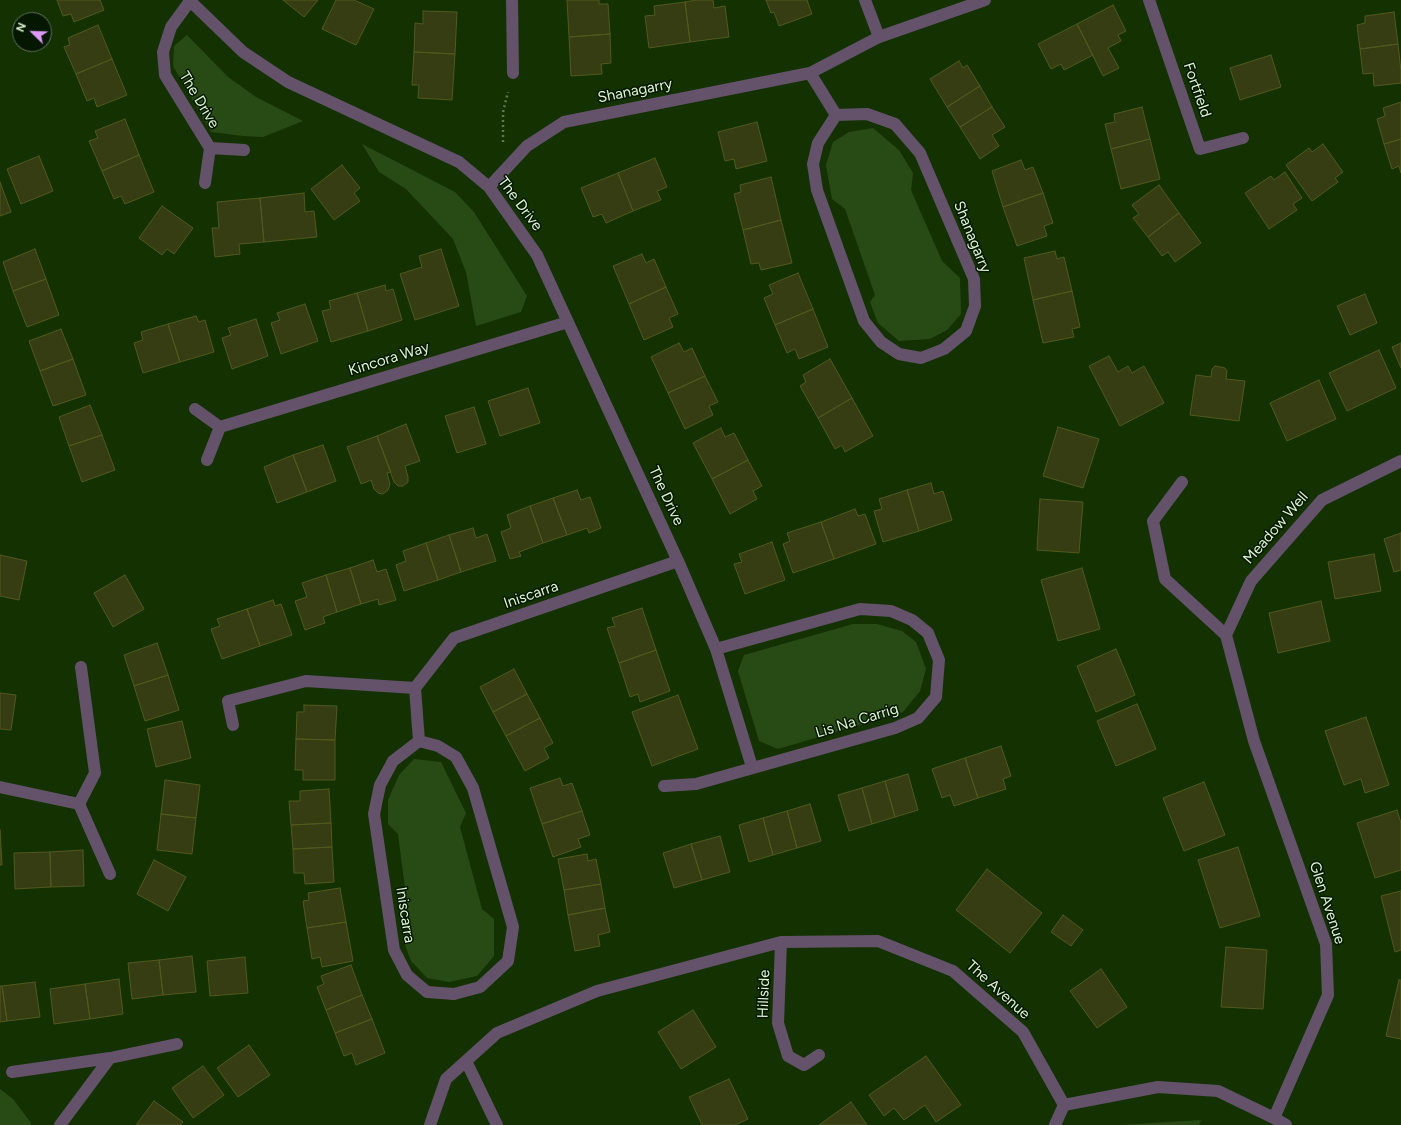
<!DOCTYPE html>
<style>
body{margin:0}
#map{position:relative;width:1401px;height:1125px;overflow:hidden;background:#143201;font-family:Figtree,sans-serif}
canvas{display:block}
.north{position:absolute;left:12px;top:12px;width:40px;height:40px;box-sizing:border-box;background:#061701;border:1px solid #5c7055;border-radius:50%;rotate:293deg;font-size:11px;font-weight:700;line-height:16px;text-align:center;color:#ddf5d3}
.north::after{content:'';display:block;margin:auto;width:14px;height:18px;background:#db99f5;clip-path:polygon(50% 0,100% 100%,50% 72%,0 100%)}
</style>
<div id="map">
<canvas width="1401" height="1125"></canvas>
<div class="north">N</div>
</div>
<script>
const c = document.querySelector('canvas').getContext('2d');
c.lineJoin = 'round';
function fill(path, color) { c.fillStyle = color; c.fill(path, 'evenodd'); }
const poly = rows => new Path2D(rows.map(r => 'M' + r).join(''));
function trace(path, color, width, dash) { c.strokeStyle = color; c.lineWidth = width; c.lineCap = dash ? 'butt' : 'round'; c.setLineDash(dash || []); c.stroke(path); }
function label(font, color, halo, rows, align = 'center') {
  c.font = font + ' Figtree,sans-serif'; c.lineWidth = 3; c.setLineDash([]); c.textBaseline = 'middle'; c.strokeStyle = halo; c.fillStyle = color; for (const [text, x, y, turn = 0] of rows) {
    c.save(); c.translate(x, y); c.rotate((+turn || 0) * Math.PI / 180); c.textAlign = isNaN(turn) ? turn : align; if (halo) c.strokeText(text, 0, 0); c.fillText(text, 0, 0); c.restore();
  }
}
fill(poly([
 [187,35,228,77,256,97,303,121,263,137,243,136,211,132,173,66,174,46],
 [873,128,899,150,913,173,911,190,942,261,960,278,961,314,947,330,930,339,899,341,878,323,870,302,875,295,845,209,832,199,826,165,833,142,849,132],
 [362,144,455,192,474,212,527,296,521,312,476,326,466,272,453,239,406,189,379,172],
 [853,624,877,624,902,631,916,642,926,669,920,691,903,712,778,749,759,741,738,671,744,655],
 [414,759,441,762,466,813,460,827,482,909,494,919,494,956,477,976,449,982,427,978,411,961,403,940,410,927,398,834,388,824,388,800,399,775],
 [0,1089,13,1099,31,1123,30,1125,0,1125],
 [1201,1120,1199,1125,1121,1125]
]), '#284b16');
const building = poly([
 [57,0,100,0,104,10,74,22,71,14,63,16,57,0],
 [283,0,318,0,304,17,283,0],
 [336,0,354,0,374,9,356,45,322,29,336,0],
 [567,0,599,0,599,4,608,4,610,34,569,37,567,0],
 [697,0,713,0,714,8,725,6,729,37,690,42,685,2,697,0],
 [766,0,807,0,812,14,779,26,774,12,771,13,766,0],
 [685,2,690,42,649,48,645,16,655,15,654,6,685,2],
 [1113,5,1126,31,1118,35,1121,41,1108,48,1119,68,1103,76,1077,24,1113,5],
 [423,11,457,12,455,54,414,52,415,23,423,24,423,11],
 [1394,12,1398,44,1360,49,1357,25,1365,23,1365,16,1394,12],
 [1077,24,1093,55,1064,70,1061,64,1051,69,1038,44,1077,24],
 [98,25,112,59,76,74,64,47,70,45,68,38,98,25],
 [610,34,611,63,601,64,602,74,571,76,569,37,610,34],
 [1398,44,1401,71,1401,83,1374,86,1373,73,1363,74,1360,49,1398,44],
 [414,52,455,54,452,100,418,98,419,85,412,85,414,52],
 [1271,55,1281,87,1240,100,1230,68,1271,55],
 [112,59,127,95,97,107,94,98,87,101,76,74,112,59],
 [959,61,963,68,967,65,980,86,947,107,930,79,959,61],
 [980,86,992,107,960,127,947,107,980,86],
 [1401,102,1401,139,1384,144,1377,119,1385,116,1383,108,1401,102],
 [992,107,1005,127,992,135,999,146,980,159,960,127,992,107],
 [1142,107,1150,139,1111,149,1105,124,1115,122,1114,114,1142,107],
 [125,119,139,155,102,171,89,141,98,138,95,131,125,119],
 [757,122,767,161,736,169,734,159,725,161,718,132,757,122],
 [1150,139,1160,179,1121,189,1111,149,1150,139],
 [1401,139,1401,173,1399,166,1392,169,1384,144,1401,139],
 [1323,144,1343,172,1335,178,1338,182,1312,201,1286,165,1309,148,1312,152,1323,144],
 [139,155,154,192,125,204,121,196,114,199,102,171,139,155],
 [39,156,53,191,21,204,7,169,39,156],
 [655,158,667,187,657,191,661,200,633,211,618,173,655,158],
 [1021,160,1025,170,1033,167,1043,193,1003,207,992,171,1021,160],
 [342,165,360,188,354,193,360,201,334,220,311,189,342,165],
 [1285,172,1302,198,1293,204,1297,210,1269,229,1245,193,1271,176,1274,180,1285,172],
 [618,173,633,211,606,223,602,214,593,217,581,188,618,173],
 [771,177,781,220,743,230,734,194,741,192,740,185,771,177],
 [0,182,11,212,0,216,0,182],
 [1159,185,1179,213,1148,237,1133,218,1139,214,1132,205,1159,185],
 [304,193,305,212,314,211,317,237,264,242,260,198,304,193],
 [1043,193,1053,223,1044,226,1047,236,1017,246,1003,207,1043,193],
 [260,198,264,242,239,244,240,254,215,257,212,228,219,228,217,202,260,198],
 [162,206,193,228,174,254,167,249,162,255,139,238,162,206],
 [1179,213,1201,243,1175,262,1168,252,1162,256,1148,237,1179,213],
 [781,220,792,263,761,270,759,263,751,264,743,230,781,220],
 [35,249,46,279,13,291,3,262,35,249],
 [441,249,459,306,415,320,400,274,422,267,419,256,441,249],
 [1055,251,1057,259,1064,257,1072,291,1033,300,1024,258,1055,251],
 [642,254,646,263,654,259,666,287,629,304,613,266,642,254],
 [798,273,813,309,775,325,764,298,773,294,769,285,798,273],
 [46,279,59,315,27,327,13,291,46,279],
 [385,285,386,291,393,289,402,320,368,331,357,293,385,285],
 [666,287,678,314,669,318,673,327,644,340,629,304,666,287],
 [1072,291,1080,327,1072,329,1074,337,1043,343,1033,300,1072,291],
 [357,293,368,331,331,342,322,311,331,309,329,301,357,293],
 [1365,294,1377,323,1350,335,1337,306,1365,294],
 [305,304,318,341,281,354,271,323,280,320,277,313,305,304],
 [813,309,828,347,799,359,795,349,787,353,775,325,813,309],
 [196,316,199,322,205,320,214,352,180,362,168,324,196,316],
 [256,319,268,356,232,369,222,338,231,335,228,328,256,319],
 [168,324,180,362,143,373,134,343,143,340,141,332,168,324],
 [61,329,73,359,40,371,29,341,61,329],
 [679,343,684,352,692,348,705,376,668,393,651,357,679,343],
 [1401,343,1401,368,1392,347,1401,343],
 [1379,350,1396,388,1347,411,1329,373,1379,350],
 [1109,356,1118,372,1128,366,1132,373,1144,366,1164,403,1120,426,1089,366,1109,356],
 [73,359,86,395,53,406,40,371,73,359],
 [830,359,852,398,818,418,800,386,806,382,803,375,830,359],
 [1215,366,1225,368,1227,371,1226,379,1245,381,1239,421,1190,415,1196,375,1211,377,1212,369,1215,366],
 [705,376,718,402,709,406,713,415,685,429,668,393,705,376],
 [1319,380,1336,419,1287,441,1270,403,1319,380],
 [528,388,540,423,500,436,488,401,528,388],
 [852,398,873,436,845,452,842,445,835,449,818,418,852,398],
 [90,405,102,435,69,446,59,417,90,405],
 [474,407,486,444,457,453,445,416,474,407],
 [406,424,420,461,405,466,408,477,408,482,403,486,398,486,394,482,377,436,406,424],
 [1058,427,1099,439,1083,488,1043,476,1058,427],
 [721,428,725,437,734,433,748,460,712,479,693,443,721,428],
 [102,435,115,470,82,482,69,446,102,435],
 [377,436,391,472,387,473,390,484,388,490,383,494,378,493,374,489,371,480,361,484,347,447,377,436],
 [323,445,336,481,307,492,293,455,323,445],
 [293,455,307,492,277,503,264,467,293,455],
 [748,460,762,486,753,491,757,499,730,514,712,479,748,460],
 [931,483,934,494,943,491,952,520,919,531,907,490,931,483],
 [577,490,581,500,590,497,601,528,589,533,587,528,567,535,553,498,577,490],
 [907,490,919,531,883,542,874,511,882,509,879,499,907,490],
 [553,498,567,535,543,543,530,506,553,498],
 [1040,499,1083,502,1079,553,1037,550,1040,499],
 [530,506,543,543,519,552,521,556,510,559,501,532,511,528,507,515,530,506],
 [855,509,858,516,865,514,876,544,834,559,821,522,855,509],
 [821,522,834,559,793,573,783,544,790,541,787,533,821,522],
 [473,528,476,538,487,534,496,561,461,572,449,535,473,528],
 [1401,533,1401,570,1394,572,1384,539,1401,533],
 [449,535,461,572,438,580,426,543,449,535],
 [772,542,785,580,745,594,734,564,742,562,739,554,772,542],
 [426,543,438,580,404,591,396,565,406,561,403,551,426,543],
 [1374,554,1381,591,1335,599,1328,562,1374,554],
 [0,555,27,561,19,600,0,596,0,555],
 [373,560,377,572,386,569,396,600,379,605,378,599,361,604,350,568,373,560],
 [350,568,361,604,337,612,326,575,350,568],
 [1082,568,1100,629,1058,641,1041,580,1082,568],
 [125,575,144,609,113,627,94,593,125,575],
 [326,575,337,612,323,617,325,623,305,630,295,601,307,597,302,583,326,575],
 [273,600,275,606,281,604,292,635,260,646,247,609,273,600],
 [1321,601,1330,641,1278,653,1269,613,1321,601],
 [642,608,656,650,619,663,607,628,615,626,612,618,642,608],
 [247,609,260,646,222,659,211,629,220,626,217,619,247,609],
 [157,643,168,675,134,686,124,655,157,643],
 [1116,649,1135,695,1096,712,1077,666,1116,649],
 [656,650,670,691,640,702,638,694,630,697,619,663,656,650],
 [514,669,527,694,493,712,480,687,514,669],
 [168,675,179,710,145,721,134,686,168,675],
 [0,693,16,695,11,730,0,729,0,693],
 [527,694,540,718,506,736,493,712,527,694],
 [678,695,698,749,652,766,632,712,678,695],
 [1137,704,1156,749,1116,766,1097,721,1137,704],
 [304,705,337,706,335,740,296,739,297,712,304,712,304,705],
 [1366,717,1389,785,1365,793,1361,779,1344,785,1325,731,1366,717],
 [540,718,553,743,544,748,549,758,525,771,506,736,540,718],
 [182,721,191,758,156,767,147,729,182,721],
 [296,739,335,740,335,780,303,780,303,770,295,770,296,739],
 [1001,746,1011,776,1003,779,1006,789,978,798,965,758,1001,746],
 [965,758,978,798,954,806,950,795,942,798,932,769,965,758],
 [908,774,918,810,895,817,885,781,908,774],
 [560,778,563,786,572,783,582,811,542,824,530,788,560,778],
 [165,780,200,785,196,818,161,814,165,780],
 [885,781,895,817,872,824,862,788,885,781],
 [1204,782,1225,835,1184,851,1163,798,1204,782],
 [862,788,872,824,849,831,838,795,862,788],
 [329,789,331,823,291,825,289,801,300,801,300,791,329,789],
 [810,804,821,841,797,848,787,811,810,804],
 [1397,810,1401,823,1401,870,1375,878,1357,823,1397,810],
 [582,811,590,835,578,839,581,847,553,857,542,824,582,811],
 [787,811,797,848,773,855,763,818,787,811],
 [161,814,196,818,192,854,157,850,161,814],
 [763,818,773,855,749,862,739,825,763,818],
 [331,823,332,847,293,849,291,825,331,823],
 [0,830,2,865,0,865,0,830],
 [720,836,730,872,702,880,691,844,720,836],
 [691,844,702,880,674,888,663,853,691,844],
 [332,847,334,882,305,884,304,873,294,873,293,849,332,847],
 [1238,847,1260,916,1220,928,1198,860,1238,847],
 [83,850,84,886,51,887,50,852,83,850],
 [50,852,51,887,15,889,14,853,50,852],
 [587,854,588,861,596,859,601,884,564,890,558,859,587,854],
 [154,860,186,877,168,911,137,894,154,860],
 [987,869,1042,913,1010,953,956,910,987,869],
 [601,884,605,908,568,915,564,890,601,884],
 [340,888,346,922,307,928,303,901,309,900,308,893,340,888],
 [1401,891,1401,950,1395,952,1381,896,1401,891],
 [605,908,610,932,598,935,600,946,575,951,568,915,605,908],
 [1063,915,1083,930,1071,946,1051,932,1063,915],
 [346,922,353,961,322,967,320,957,312,959,307,928,346,922],
 [1226,947,1267,950,1263,1009,1221,1007,1226,947],
 [192,956,196,992,163,995,159,960,192,956],
 [245,957,248,993,210,996,207,961,245,957],
 [159,960,163,995,132,999,128,963,159,960],
 [351,965,362,995,326,1010,317,987,324,984,321,976,351,965],
 [1101,969,1127,1007,1097,1028,1070,991,1101,969],
 [119,979,123,1014,90,1019,85,984,119,979],
 [1399,980,1401,980,1401,1039,1386,1036,1399,980],
 [35,982,40,1017,7,1021,2,986,35,982],
 [85,984,90,1019,54,1024,50,989,85,984],
 [0,986,2,986,7,1021,0,1022,0,986],
 [362,995,372,1019,335,1033,326,1010,362,995],
 [693,1010,716,1047,681,1069,658,1032,693,1010],
 [372,1019,385,1053,356,1065,352,1053,344,1056,335,1033,372,1019],
 [249,1045,270,1075,238,1097,217,1068,249,1045],
 [926,1056,961,1105,936,1122,925,1105,904,1120,894,1108,884,1116,869,1095,926,1056],
 [203,1066,224,1095,193,1118,172,1088,203,1066],
 [729,1079,748,1119,735,1125,702,1125,689,1097,729,1079],
 [154,1101,183,1122,180,1125,136,1125,154,1101],
 [851,1102,867,1125,819,1125,851,1102]
]);
fill(building, '#373d13');
trace(building, '#51591d', 1);
trace(poly([
 [503,142,503,112,508,92]
]), '#5e794e', 2.5, [2, 3]);
trace(poly([
 [189,0,243,52,288,82,459,162,489,187,537,255,678,561,716,649,752,767],
 [512,0,513,73],
 [865,0,879,37],
 [1149,0,1200,149,1243,138],
 [190,1,171,27,163,52,165,75,210,148,244,150],
 [810,73,836,115,867,114,895,124,920,153,974,279,975,306,966,331,944,349,921,358,899,354,881,342,864,321,817,190,813,164,818,143,836,115],
 [205,183,210,148],
 [489,187,527,146,564,122,810,73,879,37,985,0],
 [195,409,220,427,568,322],
 [207,460,220,427],
 [1182,482,1153,521,1165,579,1226,635,1254,741,1326,944,1328,995,1274,1118],
 [1226,635,1251,581,1322,500,1401,461],
 [233,725,228,701,306,681,415,688],
 [419,741,438,746,456,757,473,788,513,927,508,961,480,987,454,994,427,992,407,975,394,950,374,814,380,785,393,761,419,741,415,688,454,638,678,561],
 [664,786,696,784,895,728,918,718,936,697,939,660,928,633,912,620,891,611,860,609,716,649],
 [0,787,79,804],
 [79,804,95,773,81,667],
 [79,804,110,874],
 [781,942,778,1023,788,1056,804,1065,819,1055],
 [466,1061,497,1125],
 [12,1072,110,1058,177,1044],
 [1064,1105,1158,1087,1218,1091,1274,1118,1286,1125],
 [60,1125,110,1058],
 [430,1125,446,1079,497,1033,597,991,781,942,878,941,953,971,1023,1032,1064,1105,1055,1125]
]), '#64526b', 12);
label('15px', '#ddf5d3', '#061701', [
 ["Fortfield",1197,90,71],
 ["Shanagarry",635,91,-11],
 ["The Drive",199,100,59],
 ["The Drive",520,204,53],
 ["Shanagarry",972,237,68],
 ["Kincora Way",389,359,-17],
 ["The Drive",666,496,65],
 ["Meadow Well",1276,528,-49],
 ["Iniscarra",531,595,-19],
 ["Lis Na Carrig",857,721,-17],
 ["Glen Avenue",1327,903,72],
 ["Iniscarra",405,915,81],
 ["The Avenue",998,990,42],
 ["Hillside",764,994,-88]
]);
</script>
